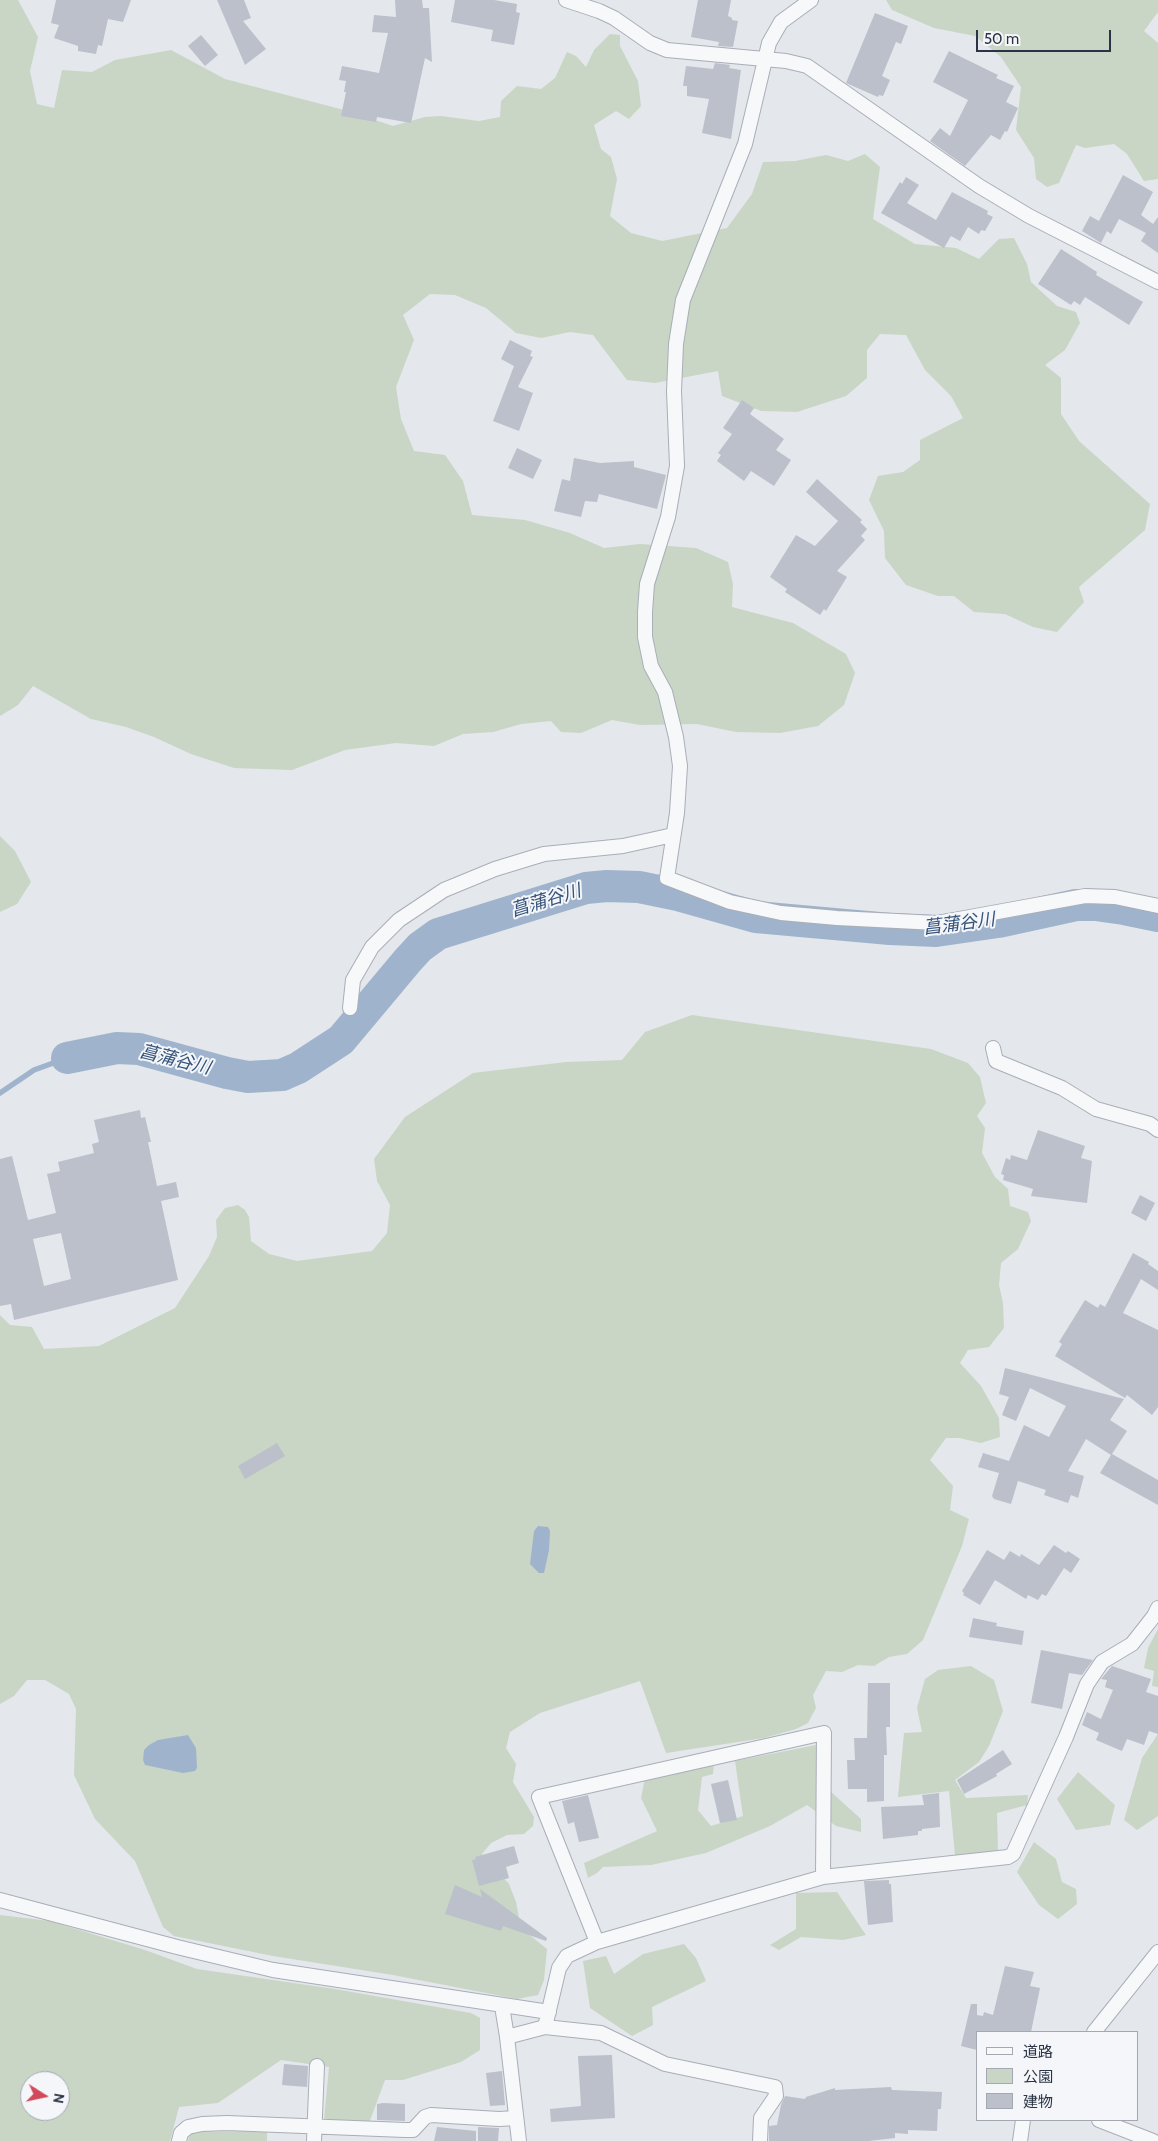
<!DOCTYPE html>
<meta charset="utf-8">
<style>
body{margin:0}
#map{position:relative;width:1158px;height:2141px;overflow:hidden;background:#e4e7ec;font-family:Cabin,"Noto Sans JP",sans-serif}
canvas{display:block}
.legend{position:absolute;left:976px;top:2031px;width:162px;height:90px;box-sizing:border-box;background:#f4f6f9;border:1px solid #a4a8b1;margin:0;padding:6px 9px;list-style:none;font-size:15px;color:#2b3445}
.legend li{display:flex;align-items:center;gap:10px;height:25px}
.legend b{width:25px;border:1px solid #a4a8b1}
.north{position:absolute;left:20px;top:2071px;width:50px;height:50px;box-sizing:border-box;background:#f4f6f9;border:1px solid #a4a8b1;border-radius:50%;rotate:100deg;font-size:14px;font-weight:700;line-height:20px;text-align:center;color:#2b3445}
.north::after{content:'';display:block;margin:auto;width:18px;height:22px;background:#d1495b;clip-path:polygon(50% 0,100% 100%,50% 72%,0 100%)}
.scale{position:absolute;left:976px;top:30px;width:135px;height:22px;box-sizing:border-box;border:2px solid #2b3445;border-top:0;padding-left:6px;font-size:15px;line-height:18px;white-space:nowrap;color:#2b3445;-webkit-text-stroke:4px #f4f6f9;paint-order:stroke}
</style>
<div id="map">
<canvas width="1158" height="2141"></canvas>
<ul class="legend">
<li><b style="height:6px;background:#f7f8fa"></b>道路</li>
<li><b style="height:14px;background:#c9d6c5"></b>公園</li>
<li><b style="height:14px;background:#bbc0ca"></b>建物</li>
</ul>
<div class="north">N</div>
<div class="scale">50 m</div>
</div>
<script>
const c = document.querySelector('canvas').getContext('2d');
c.lineJoin = 'round';
function fill(path, color) { c.fillStyle = color; c.fill(path, 'evenodd'); }
const poly = rows => new Path2D(rows.map(r => 'M' + r).join(''));
function trace(path, color, width, dash) { c.strokeStyle = color; c.lineWidth = width; c.lineCap = dash ? 'butt' : 'round'; c.setLineDash(dash || []); c.stroke(path); }
function label(font, color, halo, rows, align = 'center') {
  c.font = font + ' Cabin,"Noto Sans JP",sans-serif'; c.lineWidth = 4; c.setLineDash([]); c.textBaseline = 'middle'; c.strokeStyle = halo; c.fillStyle = color; for (const [text, x, y, turn = 0] of rows) {
    c.save(); c.translate(x, y); c.rotate((+turn || 0) * Math.PI / 180); c.textAlign = isNaN(turn) ? turn : align; if (halo) c.strokeText(text, 0, 0); c.fillText(text, 0, 0); c.restore();
  }
}
fill(poly([
 [0,0,18,0,38,37,30,71,37,104,54,108,62,70,92,72,115,60,171,50,225,79,348,111,393,126,425,117,441,116,479,121,500,117,501,101,517,86,541,89,555,78,567,52,576,56,586,67,594,50,610,34,620,35,620,46,638,81,641,106,629,119,616,111,594,125,601,149,611,157,617,179,610,216,631,233,662,241,727,228,752,194,763,162,795,161,826,155,848,161,865,154,880,167,873,219,915,244,956,248,979,259,999,239,1014,238,1027,264,1031,282,1057,306,1076,312,1080,323,1065,350,1045,365,1061,378,1061,414,1079,441,1150,504,1145,530,1079,587,1084,602,1057,632,1033,627,1005,614,974,612,954,596,938,596,906,585,885,558,884,531,869,500,878,476,903,472,920,460,920,440,963,418,951,396,925,370,906,335,880,334,867,350,867,378,846,396,797,412,761,411,722,396,718,371,655,383,627,380,593,335,570,332,541,338,516,333,486,308,455,295,430,294,403,315,414,340,396,387,401,419,414,451,445,455,463,481,472,515,525,520,570,533,604,548,640,544,696,548,728,562,733,584,732,607,793,623,846,654,855,673,844,705,818,726,780,733,736,732,697,724,640,725,612,720,581,733,561,732,551,721,521,724,493,732,463,734,434,746,396,743,345,750,292,770,234,768,191,754,154,737,126,727,91,719,33,686,18,705,0,716],
 [886,0,1158,0,1158,12,1144,31,1158,43,1158,179,1144,181,1127,154,1114,144,1085,148,1076,145,1059,183,1047,187,1036,179,1034,158,1016,130,1021,87,1001,57,975,36,934,28,892,10],
 [0,836,15,851,31,882,17,904,0,912],
 [692,1015,931,1049,968,1063,980,1077,986,1103,977,1116,985,1128,982,1153,995,1177,1008,1189,1010,1206,1028,1212,1031,1221,1018,1249,1001,1263,999,1285,1003,1303,1004,1328,989,1347,968,1350,960,1363,981,1386,999,1418,1000,1437,981,1443,959,1438,946,1438,930,1460,953,1486,950,1510,969,1519,962,1546,923,1640,907,1654,889,1657,874,1666,858,1665,842,1672,826,1671,813,1695,816,1708,808,1723,796,1729,764,1738,666,1753,640,1681,540,1713,510,1732,506,1748,516,1764,513,1782,534,1817,533,1826,524,1834,507,1835,491,1843,482,1854,509,1884,516,1902,521,1928,547,1949,544,1980,538,1995,517,1999,393,1975,273,1956,174,1936,163,1927,135,1861,95,1819,74,1775,76,1709,69,1694,45,1680,27,1680,14,1696,0,1704,0,1315,10,1325,32,1327,44,1349,99,1346,175,1308,209,1256,217,1237,216,1220,225,1208,238,1205,245,1210,249,1217,251,1241,269,1254,297,1261,372,1251,387,1233,390,1205,377,1181,374,1159,405,1117,473,1073,566,1062,622,1060,645,1032],
 [1158,1629,1158,1687,1152,1686,1154,1671,1144,1668,1148,1648],
 [971,1666,994,1680,1003,1711,989,1746,979,1762,955,1780,966,1798,1028,1795,1027,1805,997,1813,998,1851,955,1856,949,1791,898,1797,904,1733,922,1732,917,1708,925,1679,938,1670],
 [1158,1734,1158,1816,1137,1830,1124,1820,1142,1758],
 [816,1745,820,1782,861,1819,861,1832,836,1826,807,1805,770,1826,706,1853,651,1865,603,1867,597,1873,588,1878,584,1863,657,1831,641,1798,645,1778,714,1762,713,1774,702,1777,698,1810,711,1826,743,1816,735,1761],
 [1078,1772,1115,1805,1110,1825,1076,1830,1057,1799],
 [1034,1842,1056,1859,1062,1882,1076,1889,1077,1904,1058,1919,1039,1905,1017,1872],
 [837,1892,866,1935,843,1940,801,1937,779,1950,770,1945,796,1929,796,1893],
 [0,1915,50,1921,145,1950,197,1969,335,1989,471,2013,480,2018,480,2050,461,2062,403,2080,385,2080,369,2123,324,2120,329,2067,281,2060,218,2103,179,2107,170,2141,0,2141],
 [30,2081,60,2081,60,2111,30,2111],
 [684,1944,696,1958,706,1981,652,2007,653,2025,632,2036,590,2008,583,1961,606,1956,614,1974,643,1954],
 [267,2131,267,2141,188,2141,190,2132]
]), '#c9d6c5');
fill(poly([
 [538,1526,548,1527,550,1531,549,1550,544,1573,539,1573,530,1564,534,1531],
 [188,1735,196,1748,197,1768,195,1771,183,1773,145,1765,143,1760,144,1750,149,1745,158,1740]
]), '#9fb4cc');
trace(poly([
 [0,1093,34,1070,67,1058]
]), '#9fb4cc', 5.5);
trace(poly([
 [67,1058,117,1048,139,1049,227,1073,248,1077,282,1075,298,1068,341,1040,408,960,420,947,438,934,586,888,607,886,639,887,678,895,756,917,890,929,936,931,998,922,1076,905,1095,905,1124,909,1158,916]
]), '#9fb4cc', 32);
fill(poly([
 [56,0,131,0,123,22,108,19,102,46,98,45,96,54,78,51,78,46,54,38,59,25,51,23],
 [217,0,244,0,251,18,243,21,266,49,245,65],
 [395,0,422,0,423,8,429,8,432,62,425,58,411,123,377,117,376,122,341,116,346,92,344,92,346,81,339,80,342,66,379,73,388,33,372,32,374,15,396,17],
 [455,0,494,0,517,4,516,12,520,13,514,45,491,41,493,30,451,22],
 [698,0,731,0,728,16,732,18,732,20,738,21,733,47,718,46,719,42,691,37],
 [875,13,908,26,901,44,896,42,882,76,890,80,883,96,879,95,878,97,846,83],
 [201,35,218,55,205,66,188,46],
 [949,51,998,75,996,78,1014,86,1006,102,1018,108,1007,132,1005,131,1000,140,991,135,965,166,930,141,940,128,950,136,968,100,933,82],
 [715,63,730,65,729,68,741,70,731,139,702,133,709,99,687,96,687,86,683,86,686,66,713,69],
 [1123,175,1153,192,1141,215,1153,224,1158,217,1158,253,1141,241,1146,233,1119,219,1111,234,1107,231,1101,243,1082,231,1090,216,1099,221],
 [906,177,919,185,907,203,936,220,952,192,988,211,987,214,993,217,985,231,981,230,979,234,968,227,960,241,951,236,944,248,881,213,900,182,902,184],
 [1061,249,1097,272,1096,275,1143,302,1129,325,1085,297,1080,305,1074,301,1071,305,1038,284],
 [510,340,532,351,530,356,533,357,518,387,533,393,519,431,493,421,514,366,501,359],
 [742,400,754,408,750,414,784,439,776,450,791,460,774,486,751,471,744,481,717,461,721,455,718,453,732,434,723,428],
 [517,448,542,460,533,479,508,468],
 [574,458,600,463,634,461,634,467,666,475,657,509,599,494,597,502,585,501,581,517,554,511,562,479,570,481],
 [817,479,862,520,860,522,867,529,861,536,865,540,837,571,847,577,826,611,824,609,820,615,785,592,787,589,770,577,796,535,815,546,838,521,806,492],
 [140,1110,141,1118,145,1117,151,1142,148,1142,157,1186,176,1182,179,1197,161,1201,178,1280,14,1320,11,1304,0,1306,0,1159,12,1156,28,1220,56,1213,47,1174,60,1171,58,1162,94,1153,92,1144,99,1142,94,1120],
 [61,1233,71,1279,44,1286,33,1239],
 [1038,1130,1085,1146,1081,1158,1092,1161,1087,1203,1031,1196,1033,1189,1003,1180,1004,1175,1001,1174,1006,1158,1010,1160,1011,1155,1027,1160],
 [1140,1195,1155,1203,1146,1221,1131,1213],
 [1133,1253,1149,1262,1148,1264,1158,1271,1158,1290,1141,1279,1123,1313,1158,1330,1158,1407,1152,1415,1127,1395,1125,1398,1055,1356,1062,1344,1059,1342,1085,1300,1098,1308,1100,1304,1105,1307],
 [1005,1368,1124,1399,1110,1420,1127,1431,1112,1454,1158,1480,1158,1505,1100,1473,1111,1455,1086,1439,1068,1471,1084,1476,1078,1498,1071,1495,1068,1503,1044,1495,1046,1490,1018,1481,1011,1504,994,1499,992,1496,999,1473,978,1467,983,1453,1009,1461,1024,1425,1049,1437,1066,1406,1030,1388,1016,1421,1002,1415,1009,1397,999,1394],
 [277,1443,285,1456,245,1479,238,1466],
 [1054,1545,1066,1553,1068,1551,1080,1559,1071,1573,1064,1568,1046,1596,1042,1594,1038,1600,1028,1595,1026,1599,995,1580,980,1605,963,1595,964,1593,962,1591,987,1550,1004,1560,1010,1551,1020,1557,1021,1554,1039,1565],
 [973,1618,997,1623,996,1626,1024,1631,1022,1645,969,1637],
 [1041,1650,1093,1660,1082,1675,1069,1673,1062,1709,1031,1703],
 [1112,1666,1151,1679,1146,1692,1158,1696,1158,1734,1149,1731,1144,1745,1127,1739,1122,1751,1096,1740,1099,1733,1082,1725,1087,1712,1101,1719,1113,1690,1105,1687,1107,1680,1101,1679],
 [868,1683,890,1683,890,1727,886,1727,887,1755,884,1755,884,1801,867,1802,867,1789,848,1789,847,1760,855,1760,854,1738,867,1738],
 [1003,1750,1012,1764,996,1774,997,1776,964,1794,957,1780],
 [728,1780,737,1820,720,1823,711,1784],
 [939,1793,940,1827,922,1829,922,1831,918,1831,918,1835,883,1839,881,1807,924,1805,922,1795],
 [588,1795,599,1838,579,1842,574,1822,568,1824,562,1801],
 [514,1846,519,1863,506,1867,509,1878,479,1886,472,1860,476,1859,475,1857],
 [889,1880,889,1884,891,1884,893,1922,868,1925,864,1881],
 [455,1885,482,1897,480,1889,547,1938,546,1941,503,1926,501,1931,445,1914],
 [1005,1966,1034,1972,1030,1986,1040,1988,1031,2032,977,2032,977,2050,961,2046,971,2004,977,2004,977,2015,983,2016,984,2012,993,2015],
 [612,2055,615,2118,551,2122,550,2109,581,2106,578,2056],
 [284,2064,308,2066,307,2087,282,2085],
 [502,2071,505,2105,490,2106,486,2073],
 [891,2087,892,2090,942,2092,941,2109,938,2109,937,2131,908,2130,908,2134,895,2133,895,2138,869,2141,769,2141,769,2126,777,2125,781,2105,785,2096,805,2099,806,2097,835,2088,835,2090],
 [383,2103,405,2104,405,2121,377,2120,377,2104],
 [437,2127,476,2131,476,2141,434,2141],
 [478,2127,499,2128,498,2141,478,2141]
]), '#bbc0ca');
const minor = poly([
 [566,0,599,11,614,18,650,43,667,50,786,61,807,66,979,186,1029,216,1158,282],
 [811,0,781,22,769,43,745,144,683,300,676,344,674,391,677,466,668,517,647,584,645,612,645,637,651,666,665,692,676,737,680,766,677,813,667,878,730,902,781,913,837,918,937,923,1085,896,1115,897,1158,906],
 [350,1008,353,980,372,947,399,920,444,890,495,869,544,854,623,846,673,835],
 [993,1048,996,1061,1062,1088,1096,1109,1150,1124,1158,1130],
 [0,1900,177,1947,273,1970,549,2012],
 [597,1942,539,1797,824,1733,823,1877],
 [502,2006,507,2037],
 [545,2027,559,1968,567,1956,597,1942,823,1877,1008,1857,1013,1854,1066,1737,1087,1684,1102,1662,1132,1644,1154,1616,1158,1608],
 [1094,2032,1158,1952],
 [1099,2120,1153,2141],
 [179,2141,181,2133,188,2127,202,2124,227,2123,405,2130,413,2130,425,2117,431,2115,499,2119,516,2118],
 [314,2141,317,2066],
 [519,2141,507,2037,545,2027,601,2033,665,2064,775,2087,776,2096,761,2118,760,2141],
 [1020,2141,1023,2120]
]);
trace(minor, '#a9aeb7', 16);
trace(minor, '#f7f8fa', 14);
label('italic 18px', '#34527a', '#f4f6f9', [
 ["菖蒲谷川",546,901,-17],
 ["菖蒲谷川",959,924,-7],
 ["菖蒲谷川",175,1060,14]
]);
</script>
